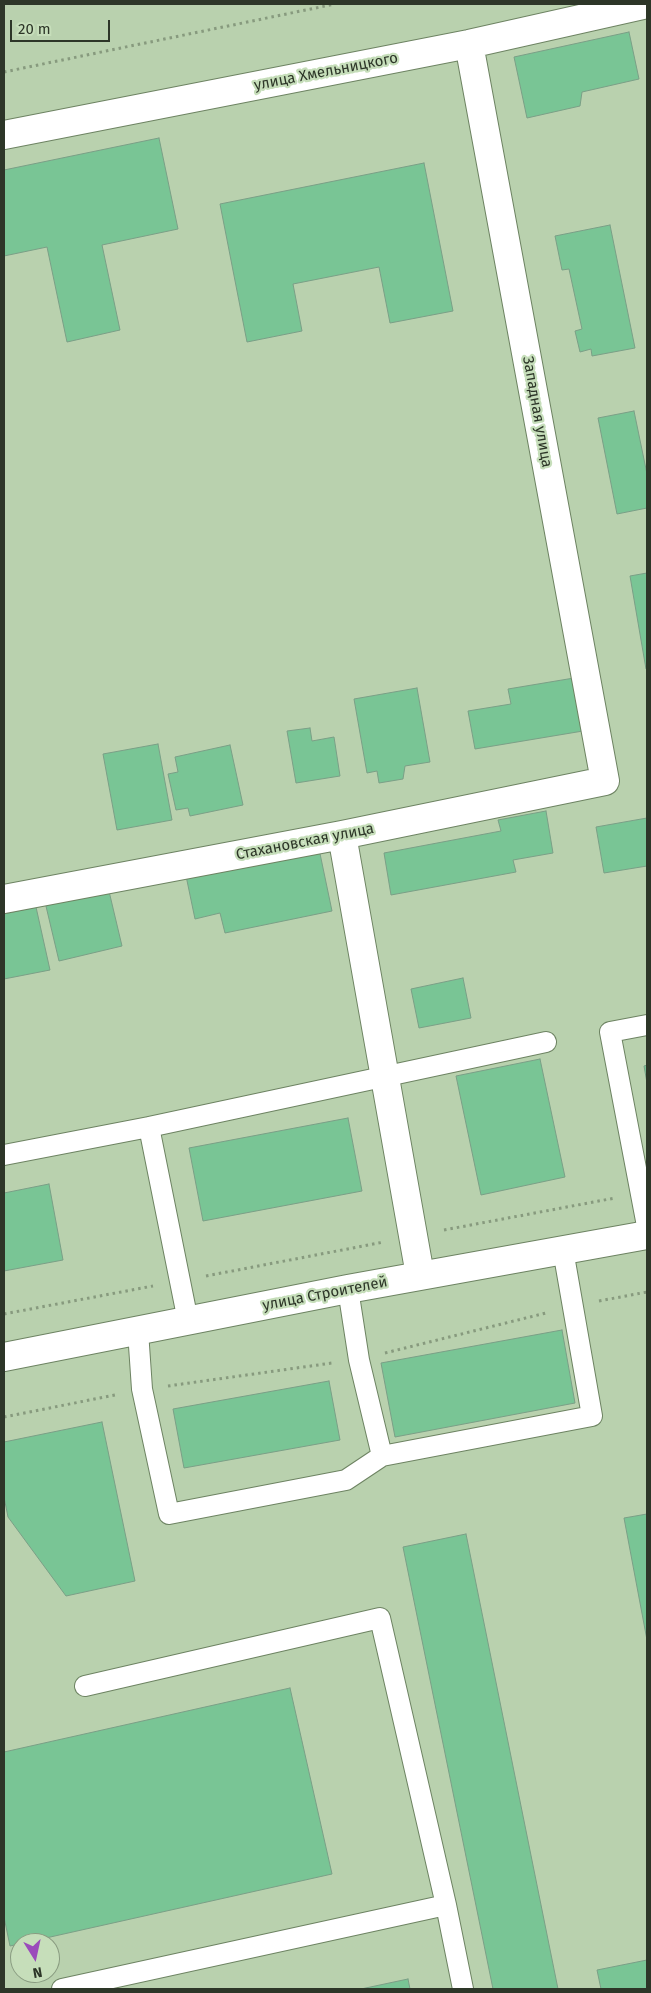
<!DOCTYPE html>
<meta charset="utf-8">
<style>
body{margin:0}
#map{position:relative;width:651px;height:1993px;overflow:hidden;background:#b9d1ae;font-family:"Fira Sans",sans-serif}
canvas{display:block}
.frame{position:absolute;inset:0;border:5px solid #2d3628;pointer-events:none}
.north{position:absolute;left:10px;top:1933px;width:50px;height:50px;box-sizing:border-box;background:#c6deba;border:1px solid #899b80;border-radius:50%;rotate:170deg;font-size:14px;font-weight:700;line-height:20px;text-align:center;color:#2d3628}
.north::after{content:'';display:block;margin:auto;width:18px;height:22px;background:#9b4bbb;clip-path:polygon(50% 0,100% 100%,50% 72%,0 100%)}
.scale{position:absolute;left:10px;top:20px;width:100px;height:22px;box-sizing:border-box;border:2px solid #2d3628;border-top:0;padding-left:6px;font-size:15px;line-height:18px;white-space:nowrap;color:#2d3628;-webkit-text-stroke:4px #c6deba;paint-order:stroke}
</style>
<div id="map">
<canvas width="651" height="1993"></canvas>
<div class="frame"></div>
<div class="north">N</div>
<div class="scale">20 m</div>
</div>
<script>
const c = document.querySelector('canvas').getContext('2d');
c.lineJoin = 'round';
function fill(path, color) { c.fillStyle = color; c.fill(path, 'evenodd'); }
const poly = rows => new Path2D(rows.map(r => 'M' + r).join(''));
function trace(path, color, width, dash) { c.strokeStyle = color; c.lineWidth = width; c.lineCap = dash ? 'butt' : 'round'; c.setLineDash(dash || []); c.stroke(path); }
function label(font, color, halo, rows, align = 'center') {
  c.font = font + ' "Fira Sans",sans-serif'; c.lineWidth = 4.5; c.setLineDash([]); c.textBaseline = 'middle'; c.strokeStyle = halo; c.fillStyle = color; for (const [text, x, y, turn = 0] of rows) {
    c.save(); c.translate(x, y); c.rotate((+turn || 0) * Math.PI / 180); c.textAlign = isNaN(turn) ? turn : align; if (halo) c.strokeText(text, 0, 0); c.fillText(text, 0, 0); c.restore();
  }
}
const building = poly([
 [629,32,639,79,582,92,580,106,527,118,514,57,629,32],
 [159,138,178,229,102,245,120,330,67,342,47,247,4,256,4,170,159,138],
 [424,163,453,311,390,323,379,267,293,284,302,331,247,342,220,204,424,163],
 [610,225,635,348,592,356,591,349,580,352,575,331,582,329,569,269,562,270,555,236,610,225],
 [634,411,647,474,647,508,617,514,598,418,634,411],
 [647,573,647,669,646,669,630,576,647,573],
 [580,677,589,730,475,749,468,711,511,704,508,689,580,677],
 [417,688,430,762,405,766,403,779,379,783,377,771,367,773,354,699,417,688],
 [310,728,312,741,334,737,340,776,296,783,287,731,310,728],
 [158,744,172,820,117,830,103,754,158,744],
 [230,745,243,805,190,816,188,808,176,810,168,774,178,772,175,757,230,745],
 [546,811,553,853,513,860,516,872,391,895,384,853,501,831,498,820,546,811],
 [647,818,647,866,604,873,596,827,647,818],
 [318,844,332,911,225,933,220,913,195,919,185,871,318,844],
 [108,887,122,946,59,961,45,902,108,887],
 [36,907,50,970,4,979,4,914,36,907],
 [463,978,471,1018,419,1028,411,989,463,978],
 [540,1059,565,1177,481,1195,456,1076,540,1059],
 [647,1065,647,1083,644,1066,647,1065],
 [348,1118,362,1191,203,1221,189,1148,348,1118],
 [49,1184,63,1260,4,1271,4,1193,49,1184],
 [562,1330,575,1403,395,1437,381,1363,562,1330],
 [329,1381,340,1440,184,1468,173,1409,329,1381],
 [102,1422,135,1581,66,1596,8,1517,4,1497,4,1442,102,1422],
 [647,1514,647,1640,624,1518,647,1514],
 [466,1534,558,1989,493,1989,403,1547,466,1534],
 [290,1688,332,1874,10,1946,4,1917,4,1752,290,1688],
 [647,1960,647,1989,601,1989,597,1970,647,1960],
 [408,1979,410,1989,361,1989,408,1979]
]);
fill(building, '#79c595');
trace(building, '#7a9f86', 1);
const service = poly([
 [647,1025,610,1032,647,1226],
 [149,1127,546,1042],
 [4,1155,149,1127,188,1321],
 [348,1289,359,1360,382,1456,592,1416,563,1250],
 [138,1331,142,1389,169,1514,346,1480,382,1456],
 [85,1686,380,1618,446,1905],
 [62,1989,446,1905,463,1989]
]);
const minor = poly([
 [4,135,469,44,647,4],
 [342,835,420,1275],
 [4,899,342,835,605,781,469,44],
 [4,1357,348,1289,647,1235]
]);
trace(service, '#6d8362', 22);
trace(minor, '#6d8362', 30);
trace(poly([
 [4,72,335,4],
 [444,1230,615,1198],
 [206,1276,384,1242],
 [599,1301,647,1292],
 [4,1314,153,1286],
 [385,1353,546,1313],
 [168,1386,332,1363],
 [4,1417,115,1395]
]), '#879a7e', 3, [2.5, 4]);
trace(service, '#fff', 20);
trace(minor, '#fff', 28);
label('15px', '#2d3628', '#c6deba', [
 ["улица Хмельницкого",326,72,-11],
 ["Западная улица",537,412,80],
 ["Стахановская улица",305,842,-11],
 ["улица Строителей",325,1294,-11]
]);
</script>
